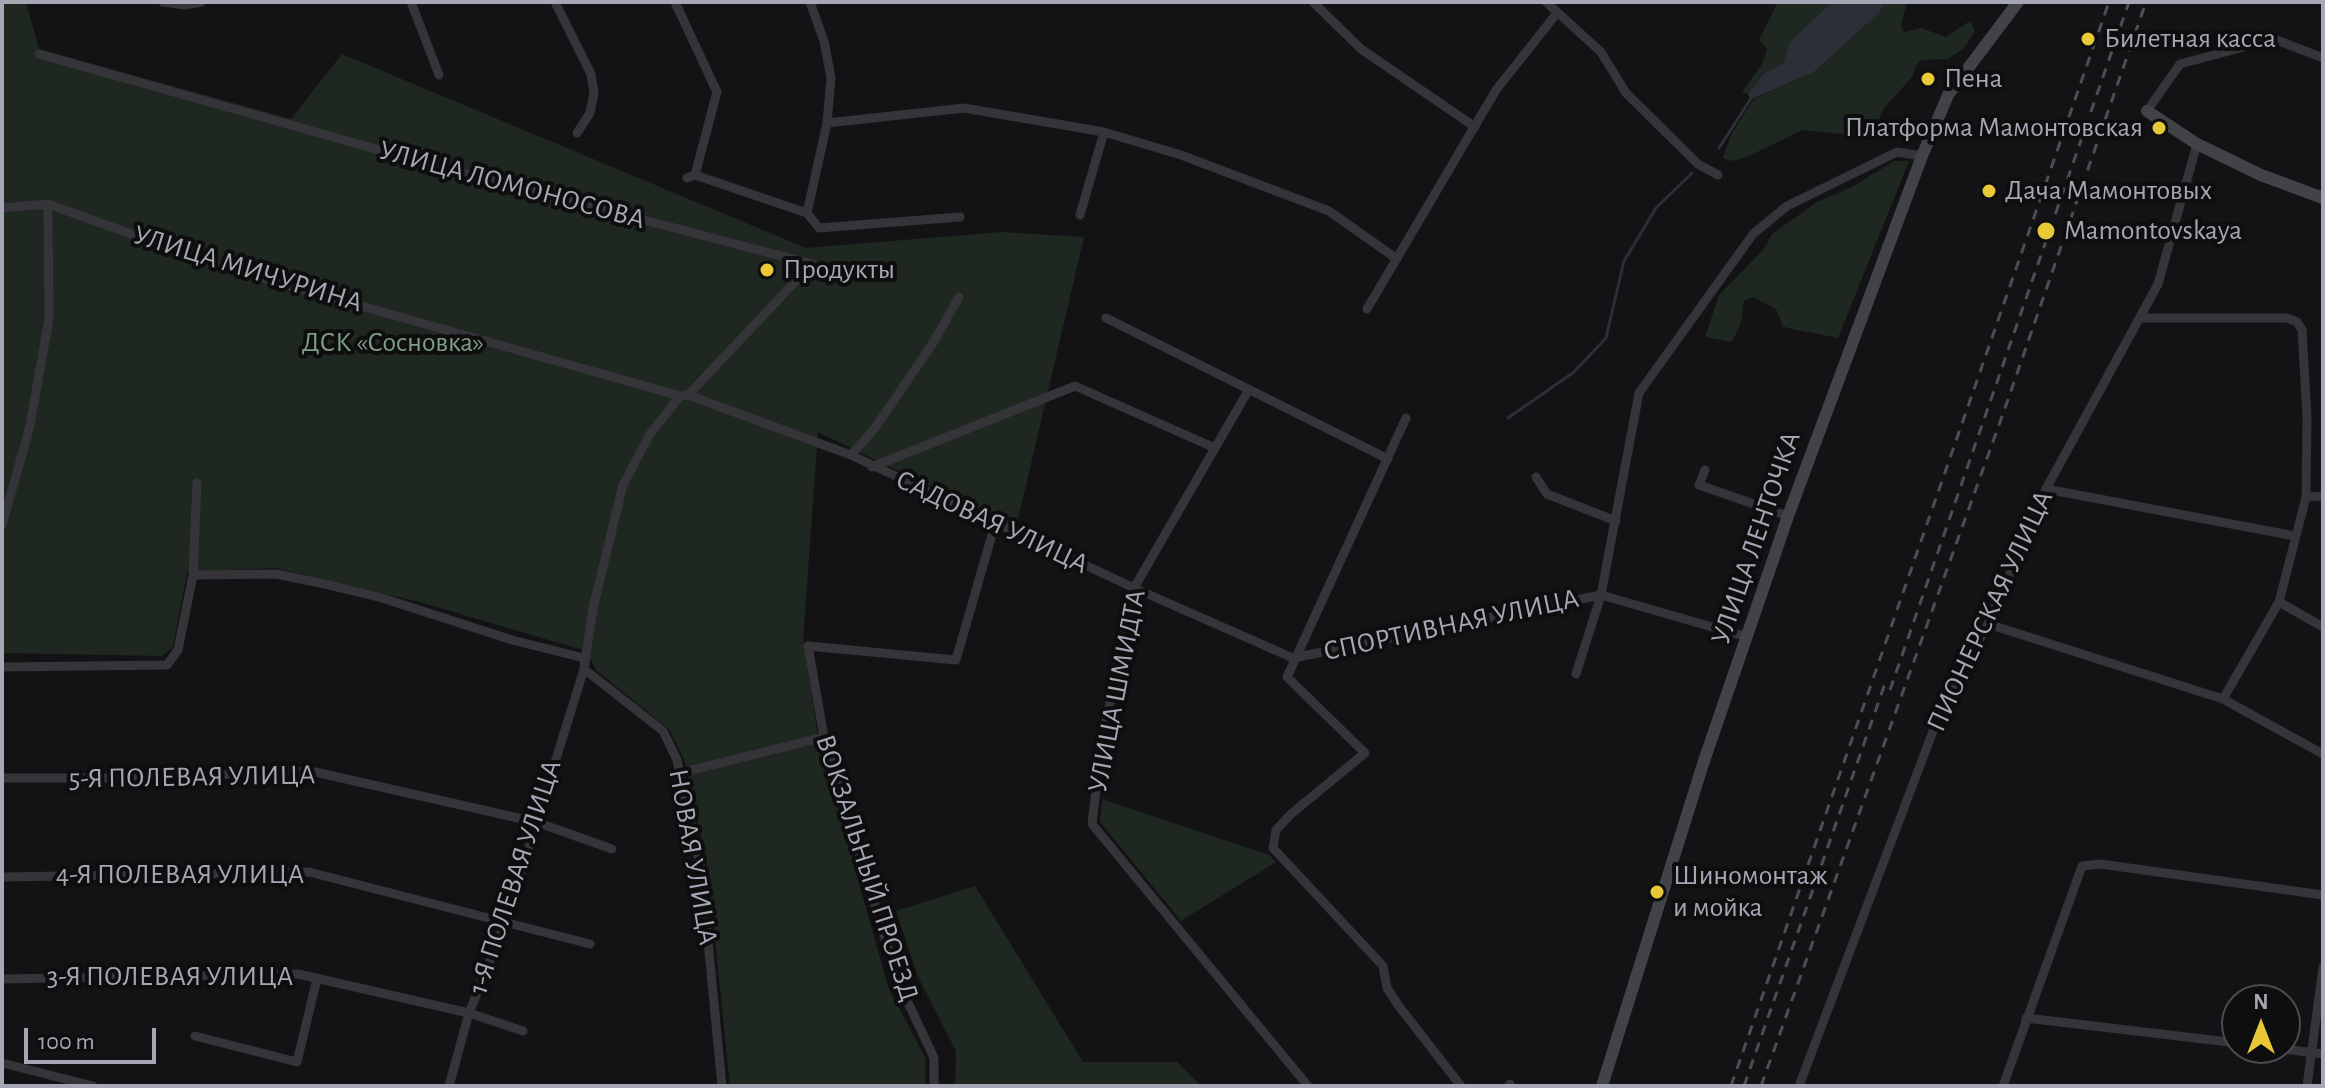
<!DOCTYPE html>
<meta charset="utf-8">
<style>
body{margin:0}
#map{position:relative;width:2325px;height:1088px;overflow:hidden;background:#131315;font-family:"Alegreya Sans",sans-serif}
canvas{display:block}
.frame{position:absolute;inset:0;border:4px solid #a5a8b4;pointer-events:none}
.north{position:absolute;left:2221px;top:984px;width:80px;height:80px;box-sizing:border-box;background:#0e0e0f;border:2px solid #4a4c51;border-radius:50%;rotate:0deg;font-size:22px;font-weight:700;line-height:32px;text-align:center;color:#a5a8b4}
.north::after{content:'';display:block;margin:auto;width:28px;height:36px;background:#e8c837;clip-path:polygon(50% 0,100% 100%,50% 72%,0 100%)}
.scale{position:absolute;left:24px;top:1028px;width:132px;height:36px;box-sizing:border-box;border:4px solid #a5a8b4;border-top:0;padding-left:10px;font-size:24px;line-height:28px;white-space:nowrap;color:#a5a8b4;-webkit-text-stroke:6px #0e0e0f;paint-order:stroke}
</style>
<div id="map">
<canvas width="2325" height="1088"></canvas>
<div class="frame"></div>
<div class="north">N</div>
<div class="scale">100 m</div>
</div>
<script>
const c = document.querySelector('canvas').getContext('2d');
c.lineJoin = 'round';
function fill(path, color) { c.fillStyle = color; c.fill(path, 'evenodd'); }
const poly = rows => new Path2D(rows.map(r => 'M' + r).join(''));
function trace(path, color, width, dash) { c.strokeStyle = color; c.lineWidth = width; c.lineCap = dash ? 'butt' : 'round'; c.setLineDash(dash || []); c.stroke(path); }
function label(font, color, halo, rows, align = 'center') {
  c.font = font + ' "Alegreya Sans",sans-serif'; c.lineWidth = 8; c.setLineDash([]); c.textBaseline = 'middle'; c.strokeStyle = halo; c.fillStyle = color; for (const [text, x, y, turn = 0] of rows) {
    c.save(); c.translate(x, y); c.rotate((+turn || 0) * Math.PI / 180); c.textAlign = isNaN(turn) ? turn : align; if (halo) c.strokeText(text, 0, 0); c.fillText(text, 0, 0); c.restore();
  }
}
fill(poly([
 [2,2,26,2,39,49,291,119,342,54,806,248,1001,232,1084,237,1016,528,818,432,803,640,818,736,888,987,926,1059,925,1086,730,1086,708,870,684,759,669,729,597,671,586,651,420,602,275,568,187,572,173,647,162,656,2,653],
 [1778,2,1832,2,1784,64,1763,74,1748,94,1742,92,1762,64,1767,49,1759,40],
 [1885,2,1907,2,1901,26,1904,32,1921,28,1946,37,1970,21,1975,31,1964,48,1948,59,1922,60,1917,64,1912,77,1884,108,1871,137,1802,130,1745,158,1731,161,1723,158,1732,133,1754,99,1814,72,1880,12],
 [1894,161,1909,161,1838,338,1787,328,1783,326,1776,309,1753,297,1744,301,1741,323,1732,342,1705,337,1719,295,1763,250,1772,234,1817,202,1852,187],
 [1102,799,1269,855,1276,862,1181,921,1100,822],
 [975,886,1083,1062,1177,1062,1201,1086,955,1086,956,1051,918,977,896,911]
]), '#1f2721');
fill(poly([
 [1832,2,1885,2,1880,12,1814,72,1750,100,1748,94,1763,74,1784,63,1790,42]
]), '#2a2f38');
trace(poly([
 [1719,148,1750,100],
 [1508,418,1574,372,1606,338,1624,261,1656,208,1692,173]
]), '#2a2f38', 3);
trace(poly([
 [163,2,185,5,201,2],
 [411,2,439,75],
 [555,2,591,74,594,93,590,113,577,133],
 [675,2,717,92,695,175,687,178],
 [1313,2,1361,49,1475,127],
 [1546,2,1601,52,1626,93,1698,164,1718,175],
 [39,54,411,159,812,264,688,395,680,396,650,434,623,485,593,608,584,669,506,920,469,1013,449,1086],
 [2147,111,2180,64,2274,39,2323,58],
 [827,123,964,108,1104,132,1181,155,1329,211,1397,259],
 [695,175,807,213],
 [2,208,48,204,220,266,680,396],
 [807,213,827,123,831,78,824,41,810,2],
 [807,213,819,228,960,217],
 [1080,215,1104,132],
 [1367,309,1496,90,1557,13],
 [1106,318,1388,459],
 [2141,318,2287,318,2297,322,2302,330,2307,417,2306,497,2279,602,2223,699],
 [1248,391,1134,588,1102,741,1092,824,1308,1086],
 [688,395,851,455,1134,588,1293,658],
 [1406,418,1287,677,1365,753,1291,814,1276,830,1273,848,1383,966,1387,988,1398,1005,1461,1086],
 [851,455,875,428,933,343,959,297],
 [872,467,1075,386,1215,448],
 [1705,470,1699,485,1788,516],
 [1536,477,1547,494,1616,521],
 [2046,489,2295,536],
 [2306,497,2323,496],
 [2,525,29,430,49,319,48,204],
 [193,575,276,574,325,584,379,597,512,640,584,658,584,662],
 [2279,602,2323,627],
 [1988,624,2223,699,2323,754],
 [1293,658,1601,595,1747,637],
 [2,667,167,665,178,650,193,575,197,483],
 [584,669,663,731,677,760,701,869,722,1086],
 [1576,674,1601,595,1639,393,1753,234,1787,206,1897,152,1922,156],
 [680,773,824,737],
 [2,778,196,778,260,770,315,772,536,822,612,849],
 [2,877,309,872,590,944],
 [2,979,298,974,469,1013,523,1031],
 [2026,1018,2237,1043],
 [195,1036,297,1062,317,979],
 [2275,1048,2323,1054],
 [2,1063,93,1086],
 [934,1086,934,1058,898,981,824,737,808,646,956,660,995,524],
 [1509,1086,1510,1084],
 [1799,1086,1941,710,1988,624,2046,489,2158,284,2197,144],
 [2003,1086,2082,866,2100,864,2323,895],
 [2307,1086,2323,967]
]), '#343439', 9);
trace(poly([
 [2147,111,2197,144,2261,175,2323,198],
 [1602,1086,1703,764,1788,516,1922,156,1948,95,2018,2]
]), '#424349', 12);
trace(poly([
 [1890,690,2129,2],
 [1731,1086,2109,2],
 [1744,1086,1887,678],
 [1761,1086,2004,411,2146,2]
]), '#4d4e54', 3, [10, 8]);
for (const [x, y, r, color] of [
 [2088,39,8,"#e8c837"],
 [1928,79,8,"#e8c837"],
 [2159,128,8,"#e8c837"],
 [1989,191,8,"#e8c837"],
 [2046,231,10,"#e8c837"],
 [767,270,8,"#e8c837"],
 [1657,892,8,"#e8c837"]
]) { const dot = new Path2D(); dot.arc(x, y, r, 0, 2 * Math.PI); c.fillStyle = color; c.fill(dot); trace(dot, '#0e0e0f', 3); }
label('28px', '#a5a8b4', '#0e0e0f', [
 ["Билетная касса",2104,39],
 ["Пена",1944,79],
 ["Платформа Мамонтовская",2143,128,"right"],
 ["Дача Мамонтовых",2005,191],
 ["Mamontovskaya",2064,231],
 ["Продукты",783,270],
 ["Шиномонтаж",1673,876],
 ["и мойка",1673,908]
], 'left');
label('28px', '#a5a8b4', '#0e0e0f', [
 ["УЛИЦА ЛОМОНОСОВА",512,185,15],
 ["УЛИЦА МИЧУРИНА",248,269,17],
 ["САДОВАЯ УЛИЦА",992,522,25],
 ["УЛИЦА ЛЕНТОЧКА",1756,538,-71],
 ["ПИОНЕРСКАЯ УЛИЦА",1990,611,-65],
 ["СПОРТИВНАЯ УЛИЦА",1451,625,-12],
 ["УЛИЦА ШМИДТА",1117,691,-79],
 ["5-Я ПОЛЕВАЯ УЛИЦА",192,777,-1],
 ["НОВАЯ УЛИЦА",693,857,80],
 ["ВОКЗАЛЬНЫЙ ПРОЕЗД",867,868,72],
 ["4-Я ПОЛЕВАЯ УЛИЦА",180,875],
 ["1-Я ПОЛЕВАЯ УЛИЦА",515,877,-72],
 ["3-Я ПОЛЕВАЯ УЛИЦА",170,977]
]);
label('28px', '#7d9e84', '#0e0e0f', [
 ["ДСК «Сосновка»",393,343]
]);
</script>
